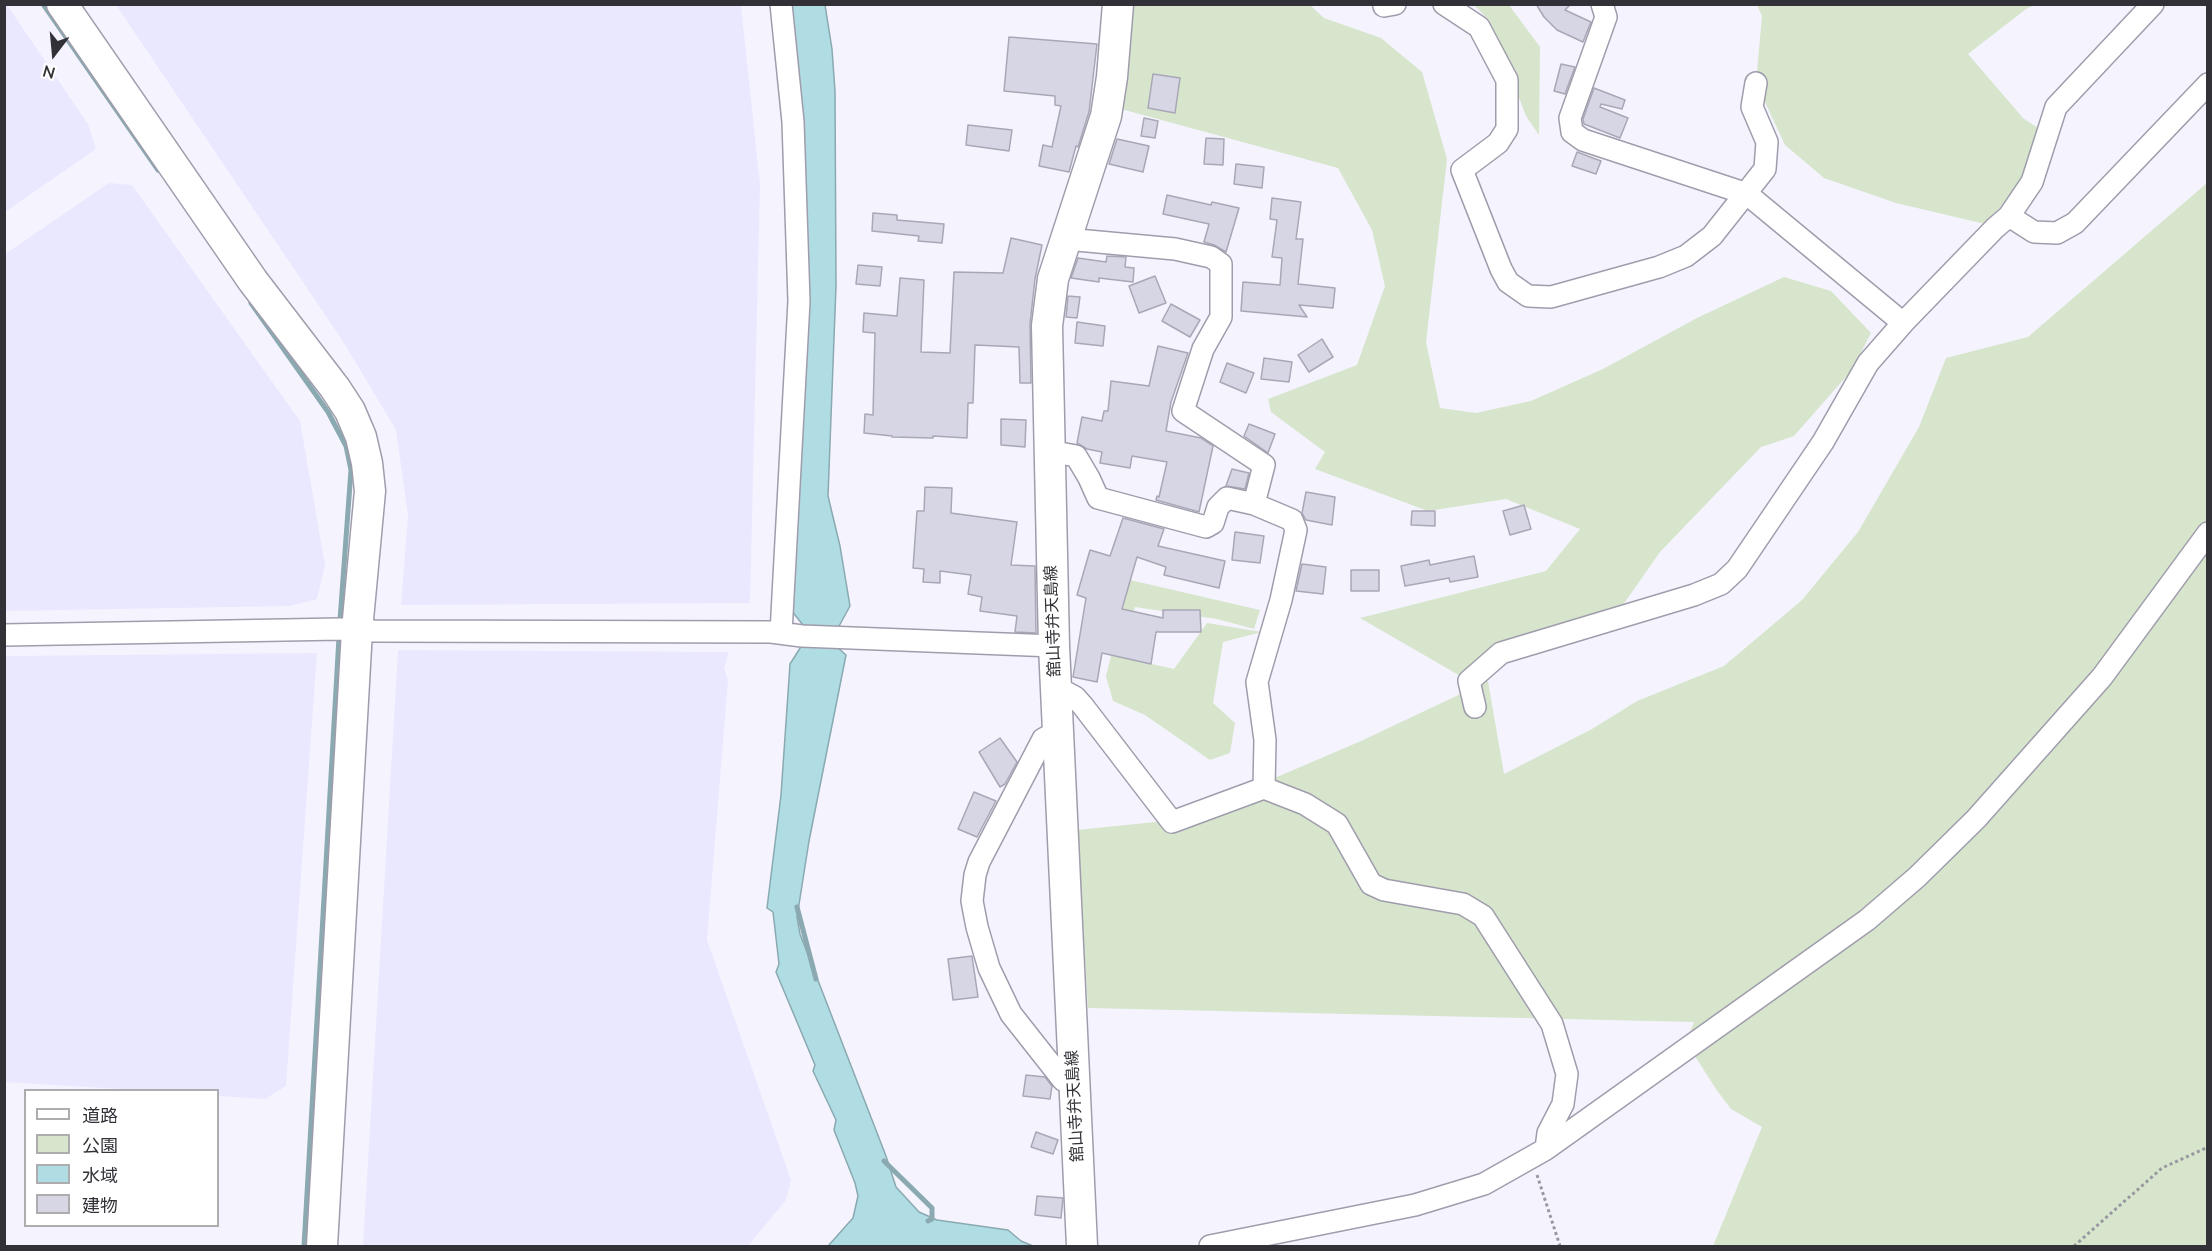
<!DOCTYPE html>
<meta charset="utf-8">
<style>
body{margin:0}
#map{position:relative;width:2212px;height:1251px;overflow:hidden;background:#f5f4fe;font-family:"Nunito Sans","Noto Sans JP",sans-serif}
canvas{display:block}
.frame{position:absolute;inset:0;border:6px solid #313137;pointer-events:none}
.legend{position:absolute;left:24px;top:1089px;width:195px;height:138px;box-sizing:border-box;background:#fff;border:2px solid #adadaf;margin:0;padding:8px 10px;list-style:none;font-size:18px;color:#313137}
.legend li{display:flex;align-items:center;gap:12px;height:30px}
.legend b{width:30px;border:2px solid #adadaf}
.north{position:absolute;left:24px;top:24px;width:60px;height:60px;-webkit-text-stroke:4px #fff;paint-order:stroke;rotate:196deg;font-size:16px;font-weight:700;line-height:24px;text-align:center;color:#313137}
.north::after{content:'';display:block;margin:auto;width:21px;height:27px;background:#313137;clip-path:polygon(50% 0,100% 100%,50% 72%,0 100%)}
</style>
<div id="map">
<canvas width="2212" height="1251"></canvas>
<div class="frame"></div>
<ul class="legend">
<li><b style="height:8px;background:#fff"></b>道路</li>
<li><b style="height:16px;background:#d6e5cc"></b>公園</li>
<li><b style="height:16px;background:#b0dce4"></b>水域</li>
<li><b style="height:16px;background:#d7d6e5"></b>建物</li>
</ul>
<div class="north">N</div>
</div>
<script>
const c = document.querySelector('canvas').getContext('2d');
c.lineJoin = 'round';
function fill(path, color) { c.fillStyle = color; c.fill(path, 'evenodd'); }
const poly = rows => new Path2D(rows.map(r => 'M' + r).join(''));
function trace(path, color, width, dash) { c.strokeStyle = color; c.lineWidth = width; c.lineCap = dash ? 'butt' : 'round'; c.setLineDash(dash || []); c.stroke(path); }
function label(font, color, halo, rows, align = 'center') {
  c.font = font + ' "Nunito Sans","Noto Sans JP",sans-serif'; c.lineWidth = 4.5; c.setLineDash([]); c.textBaseline = 'middle'; c.strokeStyle = halo; c.fillStyle = color; for (const [text, x, y, turn = 0] of rows) {
    c.save(); c.translate(x, y); c.rotate((+turn || 0) * Math.PI / 180); c.textAlign = isNaN(turn) ? turn : align; if (halo) c.strokeText(text, 0, 0); c.fillText(text, 0, 0); c.restore();
  }
}
fill(poly([
 [7,5,88,124,96,149,5,212,4,5],
 [116,5,741,5,760,185,750,603,401,605,408,516,396,430,344,343],
 [109,183,132,185,300,421,325,565,317,599,290,606,5,611,5,254],
 [398,650,729,652,724,668,728,680,707,940,791,1180,786,1200,748,1246,363,1246],
 [317,653,286,1086,265,1099,218,1096,218,1090,136,1090,5,1082,5,656]
]), '#eae8ff');
fill(poly([
 [1131,5,1310,5,1324,18,1381,38,1422,72,1447,159,1426,342,1440,408,1476,413,1531,401,1603,369,1697,318,1784,277,1831,291,1871,333,1852,370,1794,436,1761,447,1660,552,1618,612,1544,632,1469,681,1360,618,1546,571,1580,529,1506,499,1428,511,1315,469,1325,452,1271,412,1268,399,1357,365,1385,286,1372,230,1338,168,1121,109],
 [1474,5,1509,5,1540,47,1539,135,1526,116,1489,20],
 [1757,5,2035,5,2026,9,1968,54,2023,118,2038,128,2023,182,1985,224,1896,203,1824,178,1785,145,1756,83,1762,16],
 [2207,183,2207,1246,1713,1246,1762,1127,1731,1109,1716,1089,1686,1042,1694,1022,1088,1008,1077,830,1165,821,1172,822,1361,741,1488,681,1504,774,1592,729,1637,701,1724,666,1802,600,1858,532,1919,427,1946,358,2028,337],
 [1130,580,1260,610,1254,629,1217,619,1135,607,1121,657,1174,669,1207,623,1262,632,1223,642,1213,703,1235,723,1230,753,1210,760,1145,715,1113,701,1106,676]
]), '#d6e5cc');
const water = poly([
 [789,5,825,5,832,49,835,91,836,286,828,496,840,546,850,606,838,628,836,646,846,655,809,841,797,917,800,934,886,1156,896,1187,919,1212,937,1220,1008,1230,1021,1241,1033,1246,828,1246,853,1218,858,1196,855,1183,834,1130,836,1120,813,1071,815,1065,776,972,779,964,773,912,767,908,781,795,790,664,802,645,803,625,791,610,801,462,806,235,801,96,789,5]
]);
fill(water, '#b0dce4');
trace(water, '#8aa9b0', 1.5);
trace(poly([
 [43,4,158,170],
 [251,303,328,412,346,446,351,470,340,620],
 [797,907,816,979],
 [884,1161,932,1208,932,1219,928,1221],
 [304,1246,339,637]
]), '#8aa9b0', 5);
const building = poly([
 [1536,4,1571,4,1565,10,1591,22,1583,42,1557,30,1544,17,1536,4],
 [1009,37,1097,44,1089,112,1078,147,1076,146,1069,172,1039,166,1043,145,1052,147,1061,106,1055,105,1055,96,1004,91,1009,37],
 [1561,64,1575,67,1565,94,1554,91,1561,64],
 [1153,74,1180,78,1175,113,1148,108,1153,74],
 [1594,88,1625,100,1622,109,1601,104,1600,107,1628,118,1620,138,1584,124,1583,119,1594,88],
 [1144,118,1158,121,1155,138,1141,136,1144,118],
 [968,125,1012,130,1009,151,966,145,968,125],
 [1206,138,1224,139,1223,165,1204,164,1206,138],
 [1117,139,1149,146,1143,172,1109,164,1117,139],
 [1577,152,1601,161,1596,174,1572,166,1577,152],
 [1236,164,1264,167,1262,188,1234,184,1236,164],
 [1167,195,1211,205,1212,202,1239,208,1226,252,1214,245,1204,242,1209,224,1163,214,1167,195],
 [1272,198,1301,202,1296,239,1303,239,1298,284,1335,288,1333,308,1299,305,1307,317,1241,311,1243,282,1280,285,1282,258,1272,257,1277,220,1270,219,1272,198],
 [873,213,897,215,897,220,944,224,942,243,918,241,919,236,872,231,873,213],
 [1011,238,1042,245,1035,279,1030,324,1031,383,1020,383,1019,347,975,345,973,403,968,403,967,438,933,436,933,438,892,437,892,436,864,433,865,414,873,415,875,333,863,332,864,313,897,316,900,278,924,280,921,352,950,353,954,272,1003,273,1011,238],
 [1107,256,1126,257,1125,267,1134,268,1133,282,1099,278,1099,282,1071,278,1078,258,1106,262,1107,256],
 [858,265,882,267,880,286,856,284,858,265],
 [1155,276,1166,303,1139,313,1129,286,1155,276],
 [1068,296,1080,297,1077,318,1066,317,1068,296],
 [1171,304,1200,320,1190,337,1162,321,1171,304],
 [1077,322,1105,326,1103,346,1075,343,1077,322],
 [1322,339,1333,357,1309,372,1298,355,1322,339],
 [1158,346,1188,353,1171,402,1166,431,1201,438,1213,446,1199,512,1156,500,1157,496,1159,497,1167,462,1132,456,1130,468,1100,463,1102,452,1087,449,1077,443,1082,417,1102,421,1104,411,1108,411,1111,381,1149,386,1158,346],
 [1264,358,1292,362,1289,382,1261,379,1264,358],
 [1227,363,1254,373,1246,393,1220,382,1227,363],
 [1001,419,1026,420,1025,447,1001,445,1001,419],
 [1249,424,1275,434,1268,453,1244,436,1249,424],
 [1232,469,1249,473,1245,489,1226,486,1232,469],
 [925,487,952,488,951,513,1017,522,1011,565,1035,566,1036,633,1015,632,1017,616,980,611,982,597,968,594,971,575,940,571,940,583,923,582,924,569,913,568,917,511,924,511,925,487],
 [1306,492,1335,497,1332,525,1306,520,1302,513,1306,492],
 [1524,505,1531,529,1510,535,1503,511,1524,505],
 [1412,511,1435,511,1435,526,1411,525,1412,511],
 [1123,518,1164,529,1158,546,1225,561,1219,588,1164,575,1166,567,1137,557,1122,609,1163,618,1163,610,1200,610,1201,632,1156,632,1151,664,1102,653,1097,682,1073,677,1086,598,1077,595,1090,550,1110,556,1123,518],
 [1235,532,1264,536,1260,563,1232,560,1235,532],
 [1474,556,1478,577,1450,582,1449,578,1405,586,1401,566,1429,560,1430,565,1474,556],
 [1302,564,1326,567,1323,594,1296,591,1302,564],
 [1351,570,1379,570,1379,591,1351,591,1351,570],
 [1000,738,1017,762,1005,784,1000,787,979,752,1000,738],
 [974,792,996,801,977,837,958,829,974,792],
 [972,956,978,997,953,1000,948,959,972,956],
 [1026,1075,1045,1077,1052,1086,1050,1099,1023,1096,1026,1075],
 [1036,1132,1058,1140,1053,1154,1031,1147,1036,1132],
 [1037,1196,1063,1198,1061,1218,1035,1215,1037,1196]
]);
fill(building, '#d7d6e5');
trace(building, '#a9a7b6', 1.5);
const street = poly([
 [781,4,793,122,799,301,781,633],
 [1444,4,1479,27,1507,80,1507,129,1498,143,1462,170,1501,269,1508,282,1528,296,1551,297,1659,267,1686,256,1712,236,1765,169,1767,142,1752,107,1756,83],
 [1602,4,1606,17,1570,118,1572,132,1583,140,1747,194,1903,323],
 [1384,6,1395,4],
 [2009,216,2034,232,2057,233,2075,223,2208,84],
 [1066,239,1175,249,1211,257,1221,264,1221,317,1203,349,1183,411,1264,465,1254,504],
 [1049,451,1076,456,1089,478,1098,498,1206,527,1213,523,1218,507,1227,498,1254,504,1292,520,1296,530,1281,600,1257,682,1265,740,1264,788,1305,804,1337,824,1371,884,1384,890,1463,904,1483,916,1552,1024,1567,1074,1563,1104,1548,1133,1546,1149],
 [4,635,340,629,374,631,771,632,802,636,1054,646],
 [1056,687,1075,697,1083,706,1172,822,1264,788],
 [1475,707,1469,681,1501,653,1694,595,1721,584,1737,569,1823,442,1868,363,1903,323,1995,228,2009,216,2032,182,2056,107,2153,4],
 [1058,731,1043,739,979,862,975,875,972,901,977,927,989,968,1011,1014,1063,1080,1075,1084],
 [1210,1246,1415,1205,1484,1184,1546,1149,1867,920,1917,877,1976,819,2102,677,2208,533]
]);
const secondary = poly([
 [62,4,253,281,335,388,350,411,361,437,367,463,370,491,357,630,322,1246],
 [1082,1246,1054,646,1047,326,1053,279,1106,116,1112,77,1118,4]
]);
trace(street, '#9f9dac', 24);
trace(secondary, '#9f9dac', 33);
trace(poly([
 [1537,1175,1560,1246],
 [2074,1246,2162,1168,2208,1147]
]), '#9998a0', 3, [3, 3]);
trace(street, '#fff', 21);
trace(secondary, '#fff', 30);
label('16px', '#313137', '#fff', [
 ["舘山寺弁天島線",1054,621,-92],
 ["舘山寺弁天島線",1076,1106,-93]
]);
</script>
